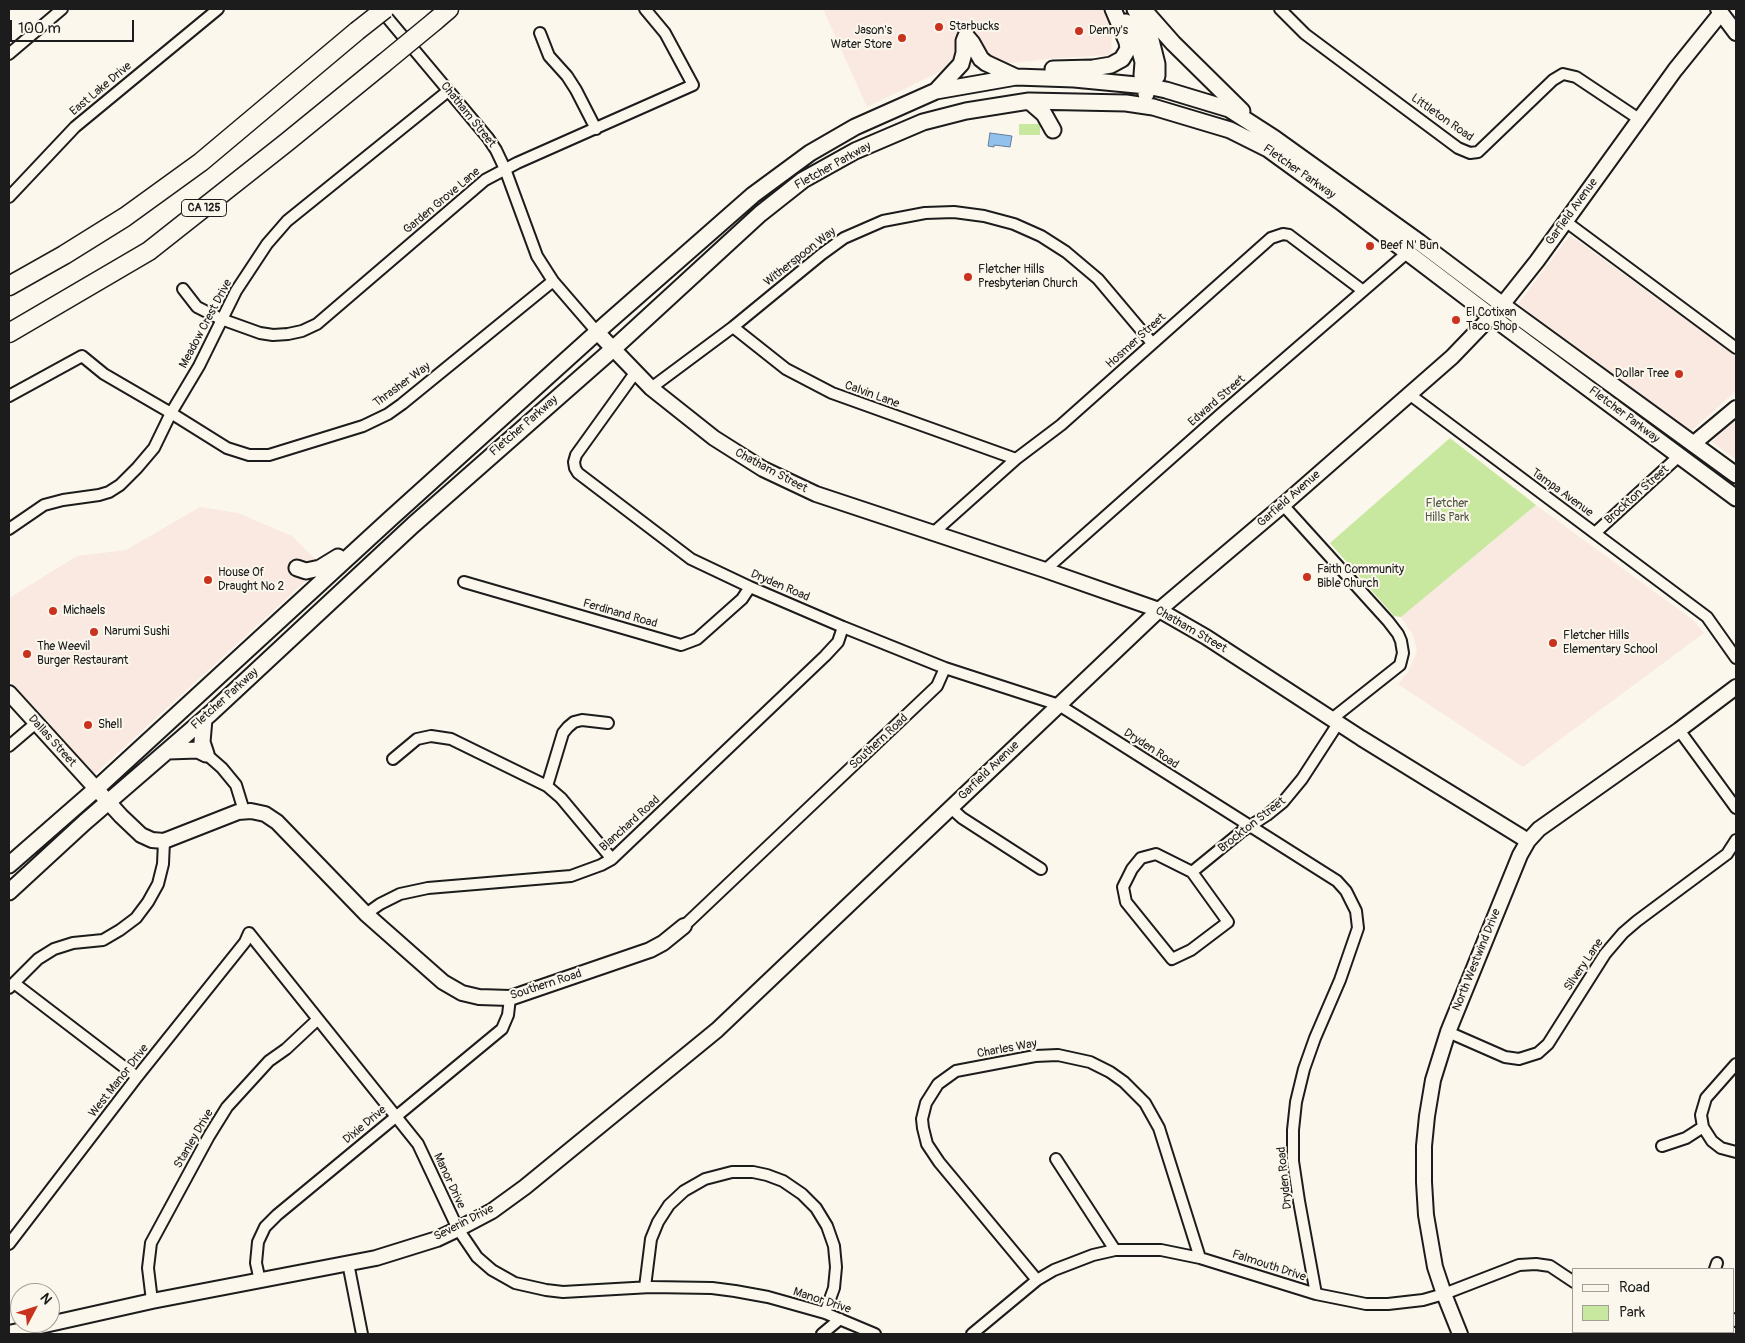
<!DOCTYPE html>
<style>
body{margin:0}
#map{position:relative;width:1745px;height:1343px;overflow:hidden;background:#fbf7ec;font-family:Pangolin,sans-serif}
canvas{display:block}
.frame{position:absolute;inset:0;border:10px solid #1c1c1c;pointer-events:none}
.legend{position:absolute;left:1572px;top:1268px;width:162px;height:65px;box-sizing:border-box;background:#fbf7ec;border:1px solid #a29f99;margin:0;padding:6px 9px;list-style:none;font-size:15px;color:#1c1c1c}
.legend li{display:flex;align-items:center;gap:10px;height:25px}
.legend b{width:25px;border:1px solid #a29f99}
.north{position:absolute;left:10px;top:1283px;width:50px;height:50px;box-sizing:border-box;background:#fbf7ec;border:1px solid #a29f99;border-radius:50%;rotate:50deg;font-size:14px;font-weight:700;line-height:20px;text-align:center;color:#1c1c1c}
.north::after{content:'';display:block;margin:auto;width:18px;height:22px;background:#c8321e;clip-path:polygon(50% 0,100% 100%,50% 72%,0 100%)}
.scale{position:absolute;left:10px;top:20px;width:124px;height:22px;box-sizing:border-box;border:2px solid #1c1c1c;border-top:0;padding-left:6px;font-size:15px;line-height:18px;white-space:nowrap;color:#1c1c1c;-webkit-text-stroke:4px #fbf7ec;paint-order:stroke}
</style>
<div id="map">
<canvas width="1745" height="1343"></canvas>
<div class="frame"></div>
<ul class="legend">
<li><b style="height:6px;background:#fbf7ec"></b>Road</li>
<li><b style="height:14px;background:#c9e89f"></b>Park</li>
</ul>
<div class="north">N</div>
<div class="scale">100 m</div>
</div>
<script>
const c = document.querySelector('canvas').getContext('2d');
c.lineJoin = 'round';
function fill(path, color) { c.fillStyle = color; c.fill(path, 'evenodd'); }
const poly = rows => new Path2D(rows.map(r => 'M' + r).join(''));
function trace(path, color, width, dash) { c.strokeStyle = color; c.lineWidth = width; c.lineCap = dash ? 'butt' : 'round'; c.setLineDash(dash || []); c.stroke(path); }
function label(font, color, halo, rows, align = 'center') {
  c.font = font + ' Pangolin,sans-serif'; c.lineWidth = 4; c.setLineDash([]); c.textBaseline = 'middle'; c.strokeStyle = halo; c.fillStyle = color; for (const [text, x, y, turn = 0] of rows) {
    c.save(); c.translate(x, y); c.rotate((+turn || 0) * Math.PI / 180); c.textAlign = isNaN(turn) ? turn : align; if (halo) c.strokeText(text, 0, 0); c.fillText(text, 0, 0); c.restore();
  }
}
fill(poly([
 [823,9,1105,9,1113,22,1111,55,1057,58,941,71,867,107],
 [1570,235,1736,356,1736,391,1691,431,1518,304],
 [1736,416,1736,460,1712,442],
 [1536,505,1693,620,1704,633,1523,767,1398,684,1408,672,1417,651,1413,635,1401,617],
 [200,507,238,513,292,536,317,561,311,576,95,774,9,679,9,598,77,556,126,550]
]), '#fae9e0');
fill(poly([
 [1019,124,1040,124,1040,135,1019,135],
 [1450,438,1536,505,1401,617,1394,616,1330,543]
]), '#c9e89f');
const water = poly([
 [990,133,1012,136,1010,147,994,145,994,147,988,146,990,133]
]);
fill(water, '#93c1ee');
trace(water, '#637f9a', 1);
const street = poly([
 [380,9,488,138,496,150,505,169,537,256,553,281,597,332],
 [1280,9,1305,34,1458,148,1470,153,1478,152,1553,80,1563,74,1576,77,1639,119],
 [540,33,549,56,567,76,576,90,596,129],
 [9,54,62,9],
 [9,197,75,127,218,9],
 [1565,221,1736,348],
 [183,289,197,307,221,319,260,333,273,335,288,334,302,331,317,324,485,180,517,163,693,85,665,33,645,9],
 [733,327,786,369,832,393,1016,459],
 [635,373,576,455,574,462,575,468,578,473,691,559,750,587,843,627,945,668,1059,705,1337,881,1346,891,1356,911,1358,928,1340,980,1315,1038,1304,1069,1296,1102,1293,1130,1293,1161,1299,1201,1316,1294],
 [651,388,733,327,822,254,844,238,883,221,925,213,954,212,984,216,1014,224,1041,236,1066,252,1098,279,1152,343],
 [1409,394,1707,617,1736,658],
 [9,396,82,356,104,374,171,413,227,448,249,455,269,455,363,426,388,414,402,404,553,281],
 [1283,505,1388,621,1398,634,1401,641,1403,653,1400,665,1333,718],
 [9,529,44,505,63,500,99,495,109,492,120,485,137,468,154,448,171,413,199,366,236,291,267,244,287,221,448,91],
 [1595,533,1679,456],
 [932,534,1016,459,1061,425,1271,238,1283,234,1289,235,1362,290],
 [1045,570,1222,413,1408,252],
 [464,582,681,645,697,639,742,599,750,587],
 [1679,730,1736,808],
 [9,746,36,723],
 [206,754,222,768,236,785,244,811],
 [393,759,417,739,431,736,451,739,547,786,561,798,612,859],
 [547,786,563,733,568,727,574,722,582,720,608,723],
 [951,808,962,818,1041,869],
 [1192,872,1228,922,1191,950,1172,959,1126,902,1123,887,1132,869,1141,858,1156,854,1192,872,1241,832,1267,815,1283,802,1302,779,1339,722],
 [366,914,380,904,400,894,428,888,571,876,601,865,612,859,825,656,838,642,843,627],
 [684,926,937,686,945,668],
 [14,983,137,1077],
 [9,988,38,959,54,949,73,943,103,940,120,930,136,918,148,902,158,884,163,864,164,841],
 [1448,1032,1505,1057,1519,1059,1538,1053,1548,1044,1605,954,1623,933,1637,921,1727,854,1736,840],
 [1736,1064,1706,1098,1701,1115,1703,1127,1712,1141,1721,1148,1736,1152],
 [1662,1146,1686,1138,1703,1127],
 [1056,1159,1115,1250],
 [9,1244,137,1077,245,942,249,933,418,1144,458,1229,477,1257,492,1270,515,1283,546,1290,563,1292,651,1287,712,1288,735,1291,768,1297,825,1313,875,1334],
 [348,1263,362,1334],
 [1715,1269,1717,1263],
 [1037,1280,939,1162,927,1144,923,1128,922,1119,926,1103,938,1084,956,1071,1035,1056,1058,1055,1090,1062,1110,1072,1124,1082,1145,1103,1159,1128,1200,1258],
 [260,1281,256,1263,258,1242,265,1227,277,1215,502,1029,508,1015,510,998],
 [645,1287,651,1239,658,1222,669,1205,684,1191,705,1179,732,1172,753,1172,767,1175,783,1181,802,1194,816,1208,827,1226,834,1246,836,1267,834,1288,825,1313],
 [152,1301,148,1268,151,1243,209,1136,227,1107,269,1061,286,1049,317,1020],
 [1734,1321,1736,1319],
 [822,1334,840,1319],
 [972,1334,1037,1280,1054,1270,1093,1255,1115,1250,1161,1250,1200,1258,1316,1294,1366,1304,1388,1304,1423,1300,1444,1294,1519,1265,1536,1264,1550,1266,1574,1282],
 [1711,1334,1715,1332]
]);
const secondary = poly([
 [1718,9,1736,33],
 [597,332,651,388,714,438,763,469,816,494,1045,570,1159,610,1206,637,1361,738,1528,841],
 [1693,444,1736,408],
 [9,693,121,816,141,835,152,840,164,841,238,812,251,811,265,814,277,822,366,914,443,982,462,993,479,997,510,998,650,950,663,943,684,926],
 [9,1333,152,1301,376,1258,437,1239,458,1229,492,1211,525,1187,717,1030,1159,610,1283,505,1452,357,1502,305,1537,261,1675,70,1721,13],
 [1460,1334,1444,1294,1435,1267,1426,1215,1424,1182,1424,1146,1427,1116,1433,1080,1448,1032,1520,855,1528,841,1539,829,1679,730,1736,687]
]);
const primary = poly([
 [1135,9,1151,40,1157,64,1157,76,1147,86],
 [1143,9,1173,43,1242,111],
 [1126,22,1137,40,1143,62,1142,75,1147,86,1146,94],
 [1053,69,1093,68,1111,65,1122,59,1128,49,1127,42,1113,9],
 [936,91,961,64,964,53,964,41,966,36,972,43,981,59,986,63,1016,77],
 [1029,101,1044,114,1053,130],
 [297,568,306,571,320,568,338,557],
 [204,719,202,742,206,754],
 [168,751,198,750,206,754],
 [9,865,96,789,390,519,606,324,753,195,810,153,855,127,936,91,1016,77,1074,79,1147,86,1166,90,1229,109,1274,138,1419,242,1512,312,1736,475],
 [9,892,85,822,211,713,413,525,613,349,760,214,803,180,855,151,923,122,966,111,1029,101,1126,103,1153,107,1230,130,1268,149,1341,202,1499,322,1736,498]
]);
const highway = poly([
 [435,21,449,9],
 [9,286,64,255,125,217,201,162,357,31],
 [9,333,149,251,287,142,384,63]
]);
trace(street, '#1c1c1c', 14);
trace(secondary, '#1c1c1c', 18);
trace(primary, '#1c1c1c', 19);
trace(highway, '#1c1c1c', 21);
trace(street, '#fbf7ec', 10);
trace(secondary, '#fbf7ec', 14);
trace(primary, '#fbf7ec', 15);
trace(highway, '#fbf7ec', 18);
const highwayBridge = poly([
 [357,31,385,9],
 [384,63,435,21]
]);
trace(highwayBridge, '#1c1c1c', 21, []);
trace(highwayBridge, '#fbf7ec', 18);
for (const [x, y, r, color] of [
 [939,27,5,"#c8321e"],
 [1079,31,5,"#c8321e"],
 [902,38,5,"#c8321e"],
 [1370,246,5,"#c8321e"],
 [968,277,5,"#c8321e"],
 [1456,320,5,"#c8321e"],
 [1679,374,5,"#c8321e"],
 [1307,577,5,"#c8321e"],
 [208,580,5,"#c8321e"],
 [53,611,5,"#c8321e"],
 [94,632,5,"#c8321e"],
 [1553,643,5,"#c8321e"],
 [27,654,5,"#c8321e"],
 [88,725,5,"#c8321e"]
]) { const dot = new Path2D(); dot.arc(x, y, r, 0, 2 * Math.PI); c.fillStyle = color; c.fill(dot); trace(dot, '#fbf7ec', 2); }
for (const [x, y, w] of [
 [204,208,45]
]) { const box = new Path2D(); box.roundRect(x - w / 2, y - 8.5, w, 17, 4); c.fillStyle = '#fbf7ec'; c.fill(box); trace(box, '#1c1c1c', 1); }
label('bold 11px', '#1c1c1c', null, [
 ["CA 125",204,208]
]);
label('12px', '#1c1c1c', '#fbf7ec', [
 ["Starbucks",949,27],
 ["Jason's",892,31,"right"],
 ["Water Store",892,45,"right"],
 ["Denny's",1089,31],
 ["Beef N' Bun",1380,246],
 ["Fletcher Hills",978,270],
 ["Presbyterian Church",978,284],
 ["El Cotixan",1466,313],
 ["Taco Shop",1466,327],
 ["Dollar Tree",1669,374,"right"],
 ["Faith Community",1317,570],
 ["Bible Church",1317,584],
 ["House Of",218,573],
 ["Draught No 2",218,587],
 ["Michaels",63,611],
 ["Narumi Sushi",104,632],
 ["Fletcher Hills",1563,636],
 ["Elementary School",1563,650],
 ["The Weevil",37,647],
 ["Burger Restaurant",37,661],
 ["Shell",98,725]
], 'left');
label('12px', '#1c1c1c', '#fbf7ec', [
 ["East Lake Drive",101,89,-40],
 ["Chatham Street",468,115,51],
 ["Littleton Road",1442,118,35],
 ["Fletcher Parkway",833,166,-29],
 ["Fletcher Parkway",1299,172,35],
 ["Garden Grove Lane",442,201,-40],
 ["Garfield Avenue",1572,212,-54],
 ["Witherspoon Way",800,257,-38],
 ["Meadow Crest Drive",206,324,-62],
 ["Hosmer Street",1136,341,-42],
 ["Thrasher Way",402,385,-36],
 ["Calvin Lane",872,395,20],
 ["Edward Street",1217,401,-41],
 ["Fletcher Parkway",1624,415,37],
 ["Fletcher Parkway",524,426,-41],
 ["Chatham Street",771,471,28],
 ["Tampa Avenue",1562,493,36],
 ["Brockton Street",1637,495,-42],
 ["Garfield Avenue",1289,499,-41],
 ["Dryden Road",780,586,23],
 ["Ferdinand Road",620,614,16],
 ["Chatham Street",1191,630,30],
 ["Fletcher Parkway",225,699,-42],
 ["Dallas Street",52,741,48],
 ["Southern Road",879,742,-43],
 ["Dryden Road",1151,749,33],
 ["Garfield Avenue",989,771,-44],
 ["Blanchard Road",630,824,-42],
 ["Brockton Street",1252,825,-38],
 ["North Westwind Drive",1477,960,-68],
 ["Silvery Lane",1584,965,-56],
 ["Southern Road",546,985,-18],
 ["Charles Way",1007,1049,-10],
 ["West Manor Drive",119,1081,-52],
 ["Dixie Drive",365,1125,-40],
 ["Stanley Drive",194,1139,-60],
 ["Dryden Road",1285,1178,-96],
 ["Manor Drive",449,1181,65],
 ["Severin Drive",464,1223,-27],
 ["Falmouth Drive",1269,1266,18],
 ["Manor Drive",822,1301,18]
]);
label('12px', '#505943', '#fbf7ec', [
 ["Fletcher",1447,504],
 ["Hills Park",1447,518]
]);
</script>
